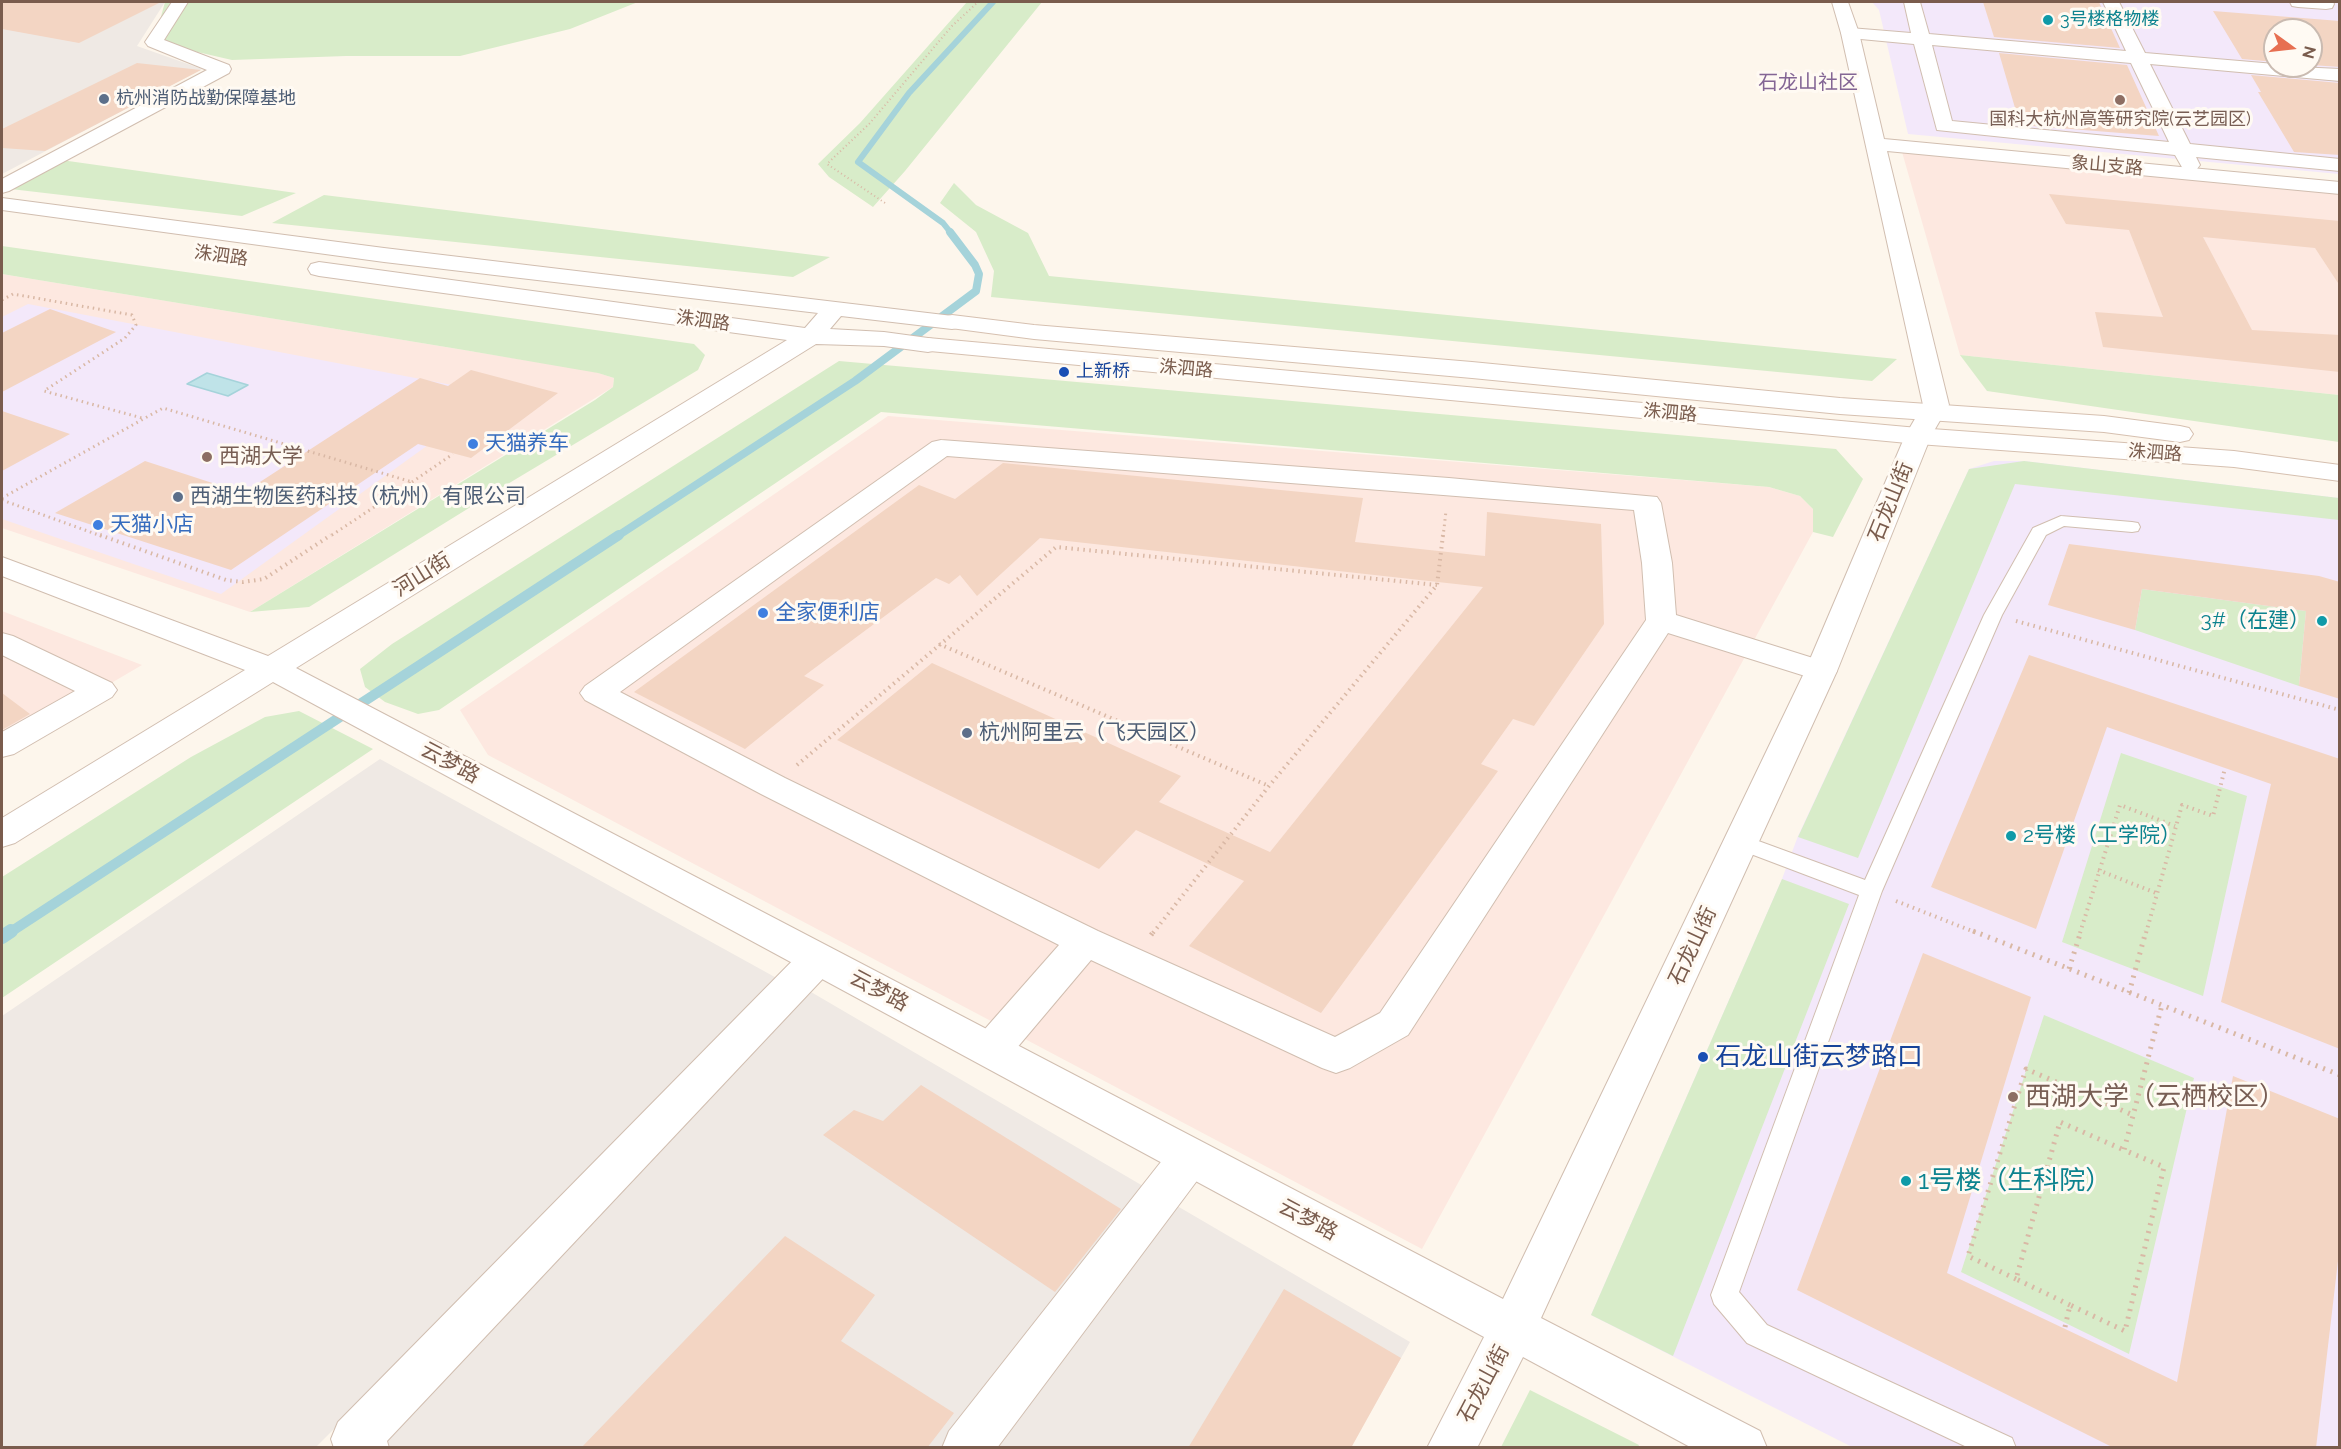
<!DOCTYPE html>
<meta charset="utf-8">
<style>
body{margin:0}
#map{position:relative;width:2341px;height:1449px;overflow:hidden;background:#fdf6ec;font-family:Raleway,sans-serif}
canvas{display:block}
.frame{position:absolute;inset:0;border:3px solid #7a5c4d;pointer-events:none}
.north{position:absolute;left:2263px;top:18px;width:60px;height:60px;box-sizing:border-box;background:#fffaf3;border:2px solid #cabbb1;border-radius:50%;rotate:105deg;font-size:16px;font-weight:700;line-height:24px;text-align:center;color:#7a5c4d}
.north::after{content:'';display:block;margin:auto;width:21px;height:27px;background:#e76f51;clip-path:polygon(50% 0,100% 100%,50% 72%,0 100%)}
</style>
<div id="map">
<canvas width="2341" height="1449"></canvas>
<div class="frame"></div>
<div class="north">N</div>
</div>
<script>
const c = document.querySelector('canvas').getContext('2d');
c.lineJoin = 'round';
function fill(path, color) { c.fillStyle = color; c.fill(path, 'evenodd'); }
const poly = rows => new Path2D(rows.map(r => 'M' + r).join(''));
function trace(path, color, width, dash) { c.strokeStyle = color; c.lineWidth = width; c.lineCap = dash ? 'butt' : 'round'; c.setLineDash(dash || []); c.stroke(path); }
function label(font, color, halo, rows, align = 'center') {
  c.font = font + ' Raleway,"Noto Sans SC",sans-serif'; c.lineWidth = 6; c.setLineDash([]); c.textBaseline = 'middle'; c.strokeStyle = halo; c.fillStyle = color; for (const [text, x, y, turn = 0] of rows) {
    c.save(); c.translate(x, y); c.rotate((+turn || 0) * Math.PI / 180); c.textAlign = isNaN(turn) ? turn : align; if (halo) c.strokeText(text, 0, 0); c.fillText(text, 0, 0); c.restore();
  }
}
fill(poly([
 [1902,152,2339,194,2339,395,1960,355],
 [2,274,592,371,614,378,613,387,250,612,2,528],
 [888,416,1769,487,1800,496,1813,509,1813,532,1422,1249,488,755,460,710],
 [2,611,142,665,2,747]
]), '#fde8e0');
fill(poly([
 [2,2,165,2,137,46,202,69,2,174],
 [380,759,782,981,316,1447,2,1448,2,1016],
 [811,992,1410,1342,1351,1447,365,1448,355,1439]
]), '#efe9e4');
fill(poly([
 [1872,2,2339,2,2339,174,1908,134,1879,10],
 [2275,30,2311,30,2311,66,2275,66],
 [28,304,499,394,221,594,2,519,2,317],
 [1994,461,2024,461,2339,498,2339,1447,1852,1447,1591,1315,1782,879,1798,836,1969,469]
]), '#f3e8fa');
fill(poly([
 [165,2,638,2,570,29,460,56,346,56,232,60,154,42],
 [967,2,1042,2,905,171,873,207,829,177,818,164,860,123],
 [54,159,296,193,242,216,2,188],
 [954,183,976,205,1028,233,1049,276,1897,359,1872,381,991,297,994,271,976,232,940,203],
 [324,195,830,257,793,277,272,223],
 [2,246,694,344,705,355,698,370,511,482,309,607,250,612,595,400,613,387,614,378,598,373,464,350,2,274],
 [1960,355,2339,395,2339,442,1987,391],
 [839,361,1836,449,1863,479,1833,537,1813,532,1813,509,1800,496,1769,487,881,412,439,710,418,714,385,702,365,687,360,669,392,644],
 [2024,461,2339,498,2339,520,2015,484,1858,858,1798,837,1969,469],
 [2142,589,2306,611,2299,686,2135,630],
 [299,711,373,749,2,998,2,877,191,757,265,717],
 [2121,753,2247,796,2203,996,2062,942],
 [1782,879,1849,904,1673,1356,1591,1315],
 [2044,1015,2194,1078,2129,1354,1961,1272],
 [1530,1390,1639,1445,1638,1447,1501,1447]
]), '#d8ecc9');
const water = poly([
 [207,373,248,385,228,396,187,384,207,373]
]);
fill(water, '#bfe3e8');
trace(water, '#a5d3da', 1.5);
trace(poly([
 [951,233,943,223,858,162,909,93,993,2]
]), '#a5d3da', 6);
trace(poly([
 [616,537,855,381,976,291,979,274,975,265,950,232]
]), '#a5d3da', 8);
trace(poly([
 [9,933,619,535]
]), '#a5d3da', 10);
trace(poly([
 [2,937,11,931]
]), '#a5d3da', 14);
fill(poly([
 [2,2,161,2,79,43,2,29],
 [1983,2,2099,2,2120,48,1994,37],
 [2213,11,2340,21,2340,67,2311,65,2311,30,2275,30,2275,62,2242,59],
 [1999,53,2127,65,2159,136,2020,125],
 [137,63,201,70,45,151,2,148,2,129],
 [2251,75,2340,83,2340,155,2294,152,2258,92,2261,92],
 [2049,194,2340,221,2340,286,2315,248,2203,237,2252,330,2340,335,2340,372,2103,347,2095,312,2163,317,2129,230,2066,224],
 [50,309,116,332,2,392,2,333],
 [471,370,558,393,471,458,418,444,231,570,55,513,145,461,243,493,420,378,448,386],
 [2,411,70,434,2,471],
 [1003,463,1363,498,1355,542,1485,556,1487,512,1601,524,1604,624,1534,726,1513,719,1481,764,1498,771,1321,1013,1189,946,1244,881,1136,830,1099,869,837,740,932,663,1181,776,1159,802,1270,852,1483,587,1040,538,977,596,960,575,949,584,936,578,804,676,824,685,745,749,634,692,919,485,955,499],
 [2069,544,2319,576,2340,582,2340,699,2299,686,2306,611,2142,589,2135,630,2048,605],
 [2029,655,2340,759,2340,1049,2221,1002,2271,784,2107,727,2036,929,1931,887],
 [2,693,30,714,2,730],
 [1923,953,2031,997,1947,1273,2177,1382,2233,1076,2340,1119,2340,1244,2316,1448,2114,1448,1797,1290],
 [921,1085,1121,1209,1055,1292,823,1135,854,1110,883,1121],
 [785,1236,875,1295,841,1341,954,1413,927,1448,581,1448],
 [1284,1289,1401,1358,1351,1448,1188,1448]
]), '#f3d5c3');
const service = poly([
 [2061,516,2132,522,2138,523,2140,527,2138,531,2132,532,2064,526,2046,535,2002,615,1882,891,1739,1292,1767,1325,2012,1438,2016,1448,1969,1448,1747,1343,1714,1304,1711,1295,1859,895,1735,848,1731,843,1735,838,1742,835,1865,880,1984,615,2033,528,2061,516]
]);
const minor = poly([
 [172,2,188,2,164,40,229,65,231,69,229,73,9,191,2,193,2,179,207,70,148,46,145,42,172,2],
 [1904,2,1920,2,1929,34,2126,51,2103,2,2119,2,2145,53,2275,64,2275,66,2340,69,2340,81,2150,64,2190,144,2340,159,2340,171,2196,157,2200,165,2197,169,2190,171,2183,169,2175,155,1937,130,1914,44,1850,38,1844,37,1841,33,1844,29,1850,28,1911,33,1904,2],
 [1932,45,2131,63,2169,142,1952,121,1932,45],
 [2290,2,2333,2,2334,4,2332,8,2326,9,2298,7,2292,6,2290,2],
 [941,440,1449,478,1657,497,1661,503,1672,563,1676,615,1832,664,1837,671,1832,678,1821,681,1668,633,1408,1035,1350,1068,1336,1073,1322,1068,1091,960,1005,1062,991,1066,977,1062,971,1050,977,1038,1059,945,761,794,585,700,580,693,585,686,932,442,941,440],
 [947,456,1634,510,1642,563,1646,620,1380,1013,1335,1037,1098,931,785,778,620,692,947,456],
 [2,633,13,636,112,683,117,690,112,697,14,754,2,757,2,732,75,691,2,655,2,633],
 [818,944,832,949,837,959,832,969,387,1441,389,1448,334,1448,331,1439,338,1422,804,949,818,944],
 [1190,1139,1205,1144,1211,1157,1205,1170,997,1448,942,1448,949,1431,1175,1144,1190,1139]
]);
const tertiary = poly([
 [1832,2,1848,2,1859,33,1884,139,2340,182,2340,194,1887,151,1949,405,1931,436,1837,671,1541,1318,1760,1431,1767,1448,1692,1448,1523,1357,1477,1448,1427,1448,1484,1337,273,682,15,843,2,847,2,818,245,670,2,576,2,557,268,656,787,340,319,276,311,274,308,269,311,264,319,262,805,328,818,313,384,262,2,210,2,198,384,248,961,317,964,322,961,327,952,329,841,316,830,329,884,332,928,338,937,340,940,345,937,350,928,352,884,346,816,344,296,668,1503,1299,1805,671,1905,436,1923,405,1841,33,1832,2]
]);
const secondary = poly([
 [952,315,1034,325,1472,362,1840,398,2104,416,2180,426,2189,428,2193,434,2189,440,2180,442,2104,432,1840,414,1472,378,1034,339,943,327,940,322,943,317,952,315],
 [928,338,1918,428,2234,451,2340,465,2340,481,2234,467,1918,444,919,350,916,345,919,340,928,338]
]);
trace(service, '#d1beb0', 2);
trace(minor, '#d1beb0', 2);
trace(tertiary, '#d1beb0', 2);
trace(secondary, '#d6c0b0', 2);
trace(poly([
 [885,203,827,164,870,123,952,26,978,2]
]), '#d9b8a5', 2, [1, 3]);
trace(poly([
 [2,300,13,294,132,315,136,325,125,338,44,391,142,418],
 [412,482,453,454],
 [2,498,163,408,412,482,329,537],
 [2,500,104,537],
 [1443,537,1446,511]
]), '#d9b8a5', 3, [1.5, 4]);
trace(poly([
 [100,535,226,580,243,582,264,579,331,535],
 [2016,621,2340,710],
 [939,644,1269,786],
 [797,765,1056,547,1437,585],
 [2098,870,2156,893],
 [1896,901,1977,933],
 [1153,933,1269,786,1437,585,1443,535],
 [2080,933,2120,805,2175,826],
 [2146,933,2182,805,2213,816,2225,768]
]), '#d9b8a5', 4, [1.5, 4.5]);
trace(poly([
 [1973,931,2340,1075],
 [1151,935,1154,931],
 [2069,969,2081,931],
 [2129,993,2146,931],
 [2016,1279,1968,1256,2026,1069,2133,1115],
 [2070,1305,2016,1279,2060,1122,2124,1150],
 [2065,1327,2070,1305,2125,1331,2164,1167,2124,1150,2162,1005]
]), '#d9b8a5', 5, [2, 6]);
fill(service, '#fff');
fill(minor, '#fff');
fill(tertiary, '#fff');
fill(secondary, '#fff');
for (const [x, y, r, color] of [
 [2048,20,6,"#0f9aa8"],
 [104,99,6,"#5c6f8a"],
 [2120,100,6,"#8d6e63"],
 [1064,372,6,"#1a4fb4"],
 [473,444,6,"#3f7fe0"],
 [207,457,6,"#8d6e63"],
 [178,497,6,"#5c6f8a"],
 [98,525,6,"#3f7fe0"],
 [763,613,6,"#3f7fe0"],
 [2322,621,6,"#0f9aa8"],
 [967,733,6,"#5c6f8a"],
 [2011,836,6,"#0f9aa8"],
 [1703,1057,6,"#1a4fb4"],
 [2013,1097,6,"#8d6e63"],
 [1906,1181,6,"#0f9aa8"]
]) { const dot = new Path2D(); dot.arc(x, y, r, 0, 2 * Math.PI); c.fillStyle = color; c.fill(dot); trace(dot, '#fffaf3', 2); }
label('18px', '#0d838f', '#fffaf3', [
 ["3号楼格物楼",2060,20]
], 'left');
label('18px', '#4e5e75', '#fffaf3', [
 ["杭州消防战勤保障基地",116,99]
], 'left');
label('18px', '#785e54', '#fffaf3', [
 ["国科大杭州高等研究院(云艺园区)",2120,120]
]);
label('18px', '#7a5c4d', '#fffaf3', [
 ["象山支路",2107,166,5],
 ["洙泗路",221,256,8],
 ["洙泗路",703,321,8],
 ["洙泗路",1186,369,5],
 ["洙泗路",1670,413,5],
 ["洙泗路",2155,453,4]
]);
label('18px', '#164399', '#fffaf3', [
 ["上新桥",1076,372]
], 'left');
label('20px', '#846695', '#fffaf3', [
 ["石龙山社区",1808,83]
]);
label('21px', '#366cbe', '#fffaf3', [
 ["天猫养车",485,444],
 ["天猫小店",110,525],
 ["全家便利店",775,613]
], 'left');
label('21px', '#785e54', '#fffaf3', [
 ["西湖大学",219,457]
], 'left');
label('21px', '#4e5e75', '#fffaf3', [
 ["西湖生物医药科技（杭州）有限公司",190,497],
 ["杭州阿里云（飞天园区）",979,733]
], 'left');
label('21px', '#7a5c4d', '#fffaf3', [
 ["石龙山街",1891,502,-68],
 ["河山街",422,575,-32],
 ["云梦路",450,763,28],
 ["石龙山街",1693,946,-65],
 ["云梦路",879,991,28],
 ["云梦路",1308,1220,28],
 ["石龙山街",1484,1384,-62]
]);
label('21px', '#0d838f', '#fffaf3', [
 ["3#（在建）",2310,621],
 ["2号楼（工学院）",2023,836,"left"]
], 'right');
label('26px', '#164399', '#fffaf3', [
 ["石龙山街云梦路口",1715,1057]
], 'left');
label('26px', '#785e54', '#fffaf3', [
 ["西湖大学（云栖校区）",2025,1097]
], 'left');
label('26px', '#0d838f', '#fffaf3', [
 ["1号楼（生科院）",1918,1181]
], 'left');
</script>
